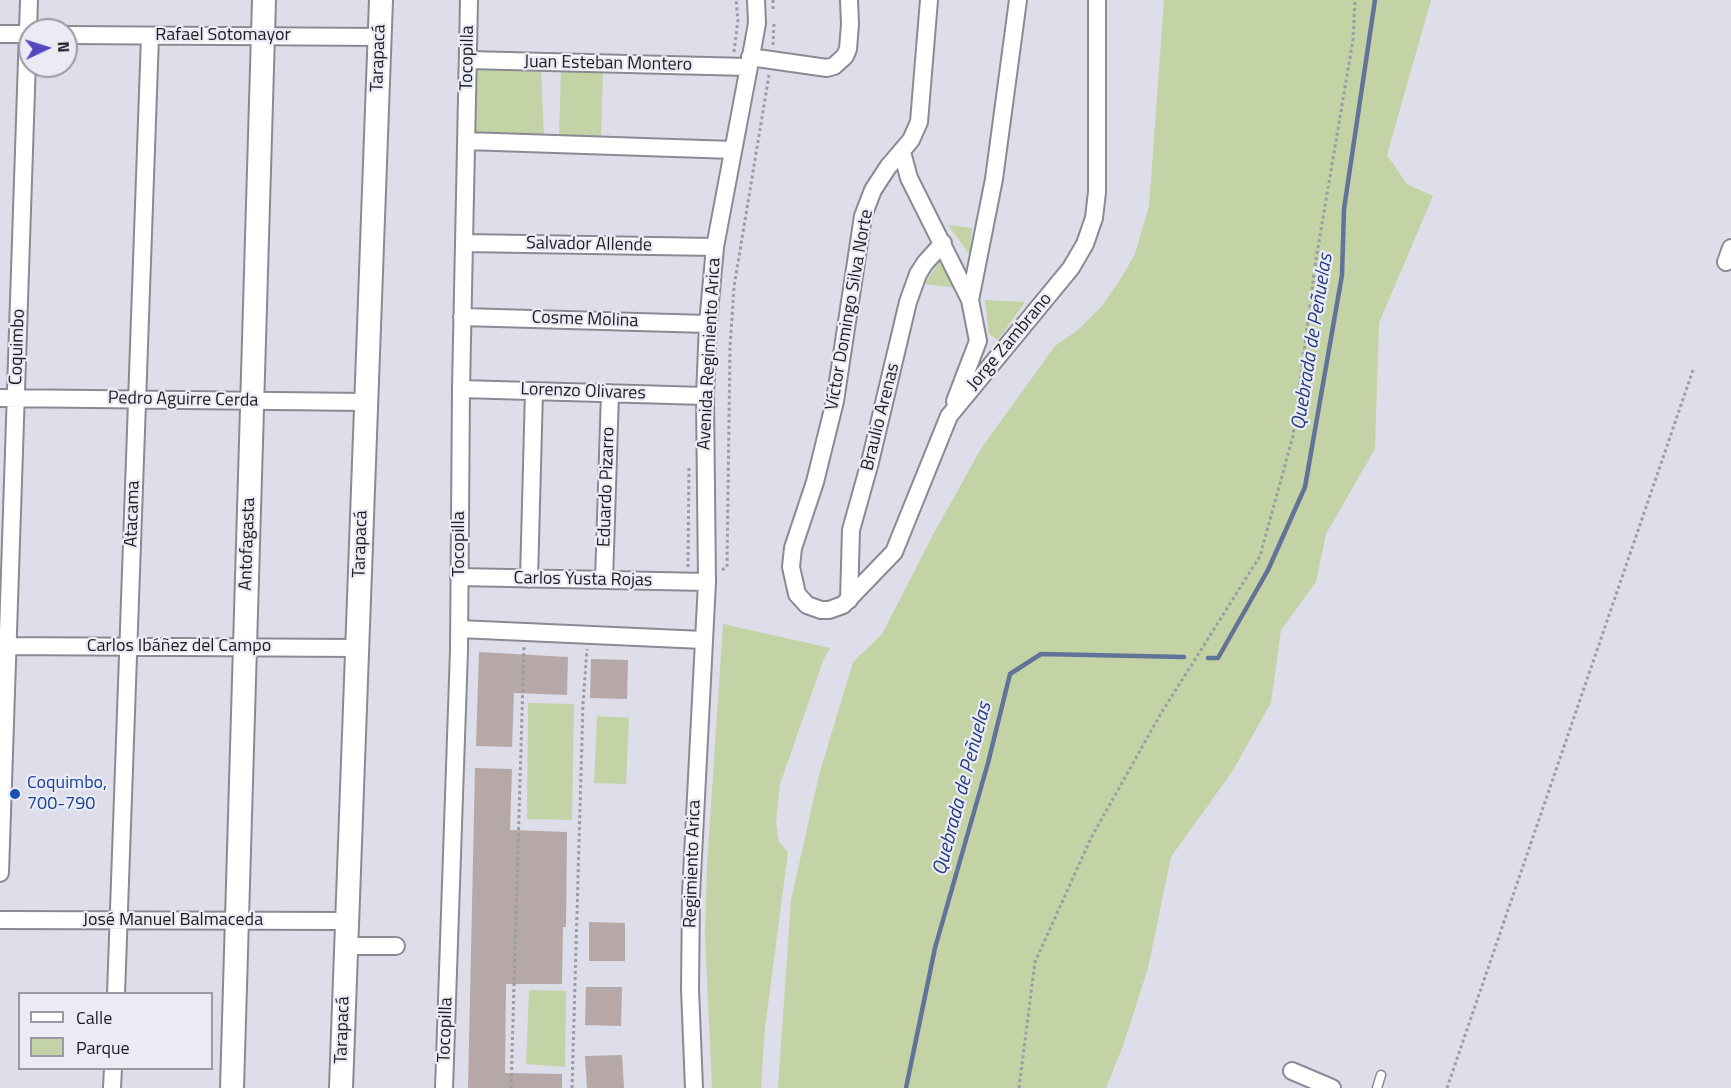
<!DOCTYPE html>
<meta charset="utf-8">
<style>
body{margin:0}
#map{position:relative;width:1731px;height:1088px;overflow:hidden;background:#dddee9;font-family:"Titillium Web",sans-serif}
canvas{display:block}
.legend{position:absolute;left:18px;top:992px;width:195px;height:78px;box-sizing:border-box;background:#ebebf6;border:2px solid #9999a1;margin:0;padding:8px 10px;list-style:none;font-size:18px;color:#1d1d21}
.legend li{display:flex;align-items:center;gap:12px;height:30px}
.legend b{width:30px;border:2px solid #9999a1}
.north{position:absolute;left:18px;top:18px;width:60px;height:60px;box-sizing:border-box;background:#ebebf6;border:2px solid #9999a1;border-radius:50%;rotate:86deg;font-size:16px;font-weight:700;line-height:24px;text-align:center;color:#1d1d21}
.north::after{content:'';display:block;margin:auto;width:21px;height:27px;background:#5647bf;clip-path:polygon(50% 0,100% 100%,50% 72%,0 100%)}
</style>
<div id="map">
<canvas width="1731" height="1088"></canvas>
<ul class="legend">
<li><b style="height:8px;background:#fff"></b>Calle</li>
<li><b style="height:16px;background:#c3d3a5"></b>Parque</li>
</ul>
<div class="north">N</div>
</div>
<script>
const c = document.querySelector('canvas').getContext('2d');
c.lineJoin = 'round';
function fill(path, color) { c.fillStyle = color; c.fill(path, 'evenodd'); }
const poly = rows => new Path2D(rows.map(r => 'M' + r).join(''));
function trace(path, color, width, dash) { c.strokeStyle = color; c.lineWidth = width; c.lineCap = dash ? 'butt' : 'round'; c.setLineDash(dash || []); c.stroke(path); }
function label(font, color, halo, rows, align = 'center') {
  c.font = font + ' "Titillium Web",sans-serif'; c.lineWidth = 4.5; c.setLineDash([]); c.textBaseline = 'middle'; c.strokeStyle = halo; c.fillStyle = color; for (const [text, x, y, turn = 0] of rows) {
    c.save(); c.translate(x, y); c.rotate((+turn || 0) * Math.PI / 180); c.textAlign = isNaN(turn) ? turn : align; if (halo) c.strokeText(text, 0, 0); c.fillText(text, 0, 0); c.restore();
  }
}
fill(poly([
 [1164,0,1431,0,1387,155,1407,184,1433,196,1379,323,1375,449,1326,534,1316,582,1281,630,1271,703,1232,772,1171,857,1148,968,1123,1046,1106,1088,778,1088,791,900,819,775,853,662,882,634,934,533,982,447,1055,346,1079,329,1102,306,1120,280,1135,254,1149,206],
 [476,67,541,70,544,138,475,136],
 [561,68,603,69,601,138,559,137],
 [948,225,972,228,970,255],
 [940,261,957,288,924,284],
 [985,300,1025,302,998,340,989,334],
 [723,624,830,648,823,661,780,784,776,823,779,842,788,852,765,1028,761,1088,712,1088,705,935,707,865],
 [528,703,574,704,572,820,527,819],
 [597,716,629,718,626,784,594,783],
 [529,990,566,991,565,1067,526,1064]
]), '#c3d3a5');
trace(poly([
 [1208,658,1218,658,1268,570,1305,487,1342,275,1344,209,1375,0],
 [906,1088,935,948,988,763,1010,674,1041,654,1184,657]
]), '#627399', 4.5);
fill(poly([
 [479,652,568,657,567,695,514,693,512,747,476,746],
 [591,659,628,660,627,699,590,698],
 [475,768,512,769,510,830,567,832,566,927,563,927,562,984,506,984,505,1073,562,1074,562,1088,468,1088],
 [589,922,625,923,625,961,589,961],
 [586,987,622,987,621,1026,585,1025],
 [622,1055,624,1088,587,1088,585,1056]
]), '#b6a8a6');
const lane = poly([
 [1377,1088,1381,1075]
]);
const street = poly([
 [929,0,919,122,911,140,888,167,873,190,863,216,835,401,815,482,793,548,791,567,797,594,807,605,821,610,829,610,843,605,894,552,949,416,1071,268,1085,244,1094,218,1097,192,1097,0],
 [0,34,30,34],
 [66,35,380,37],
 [750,57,827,68,834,66,845,56,848,49,850,24,849,0],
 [468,60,748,67],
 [466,141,733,150],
 [902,152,909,178,970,300,978,341,955,401],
 [464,243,715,247],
 [1726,262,1731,248],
 [970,300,994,179,1018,0],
 [462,317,708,324],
 [461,389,705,396],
 [0,398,366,402],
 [459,577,707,582],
 [529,579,534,391],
 [604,580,610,393],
 [849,600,851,530,870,462,908,302,918,274,925,263,943,243],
 [459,629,703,640],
 [0,646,357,648],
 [0,873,29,0],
 [0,920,347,921],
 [346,946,396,946],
 [116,994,150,36],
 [1292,1071,1332,1088],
 [112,1088,113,1068],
 [444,1088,459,650,461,389,469,0],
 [694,1088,690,989,691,895,707,582,705,396,708,324,715,247,754,40,757,23,756,0]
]);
const secondary = poly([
 [232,1088,264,0],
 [341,1088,381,0]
]);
trace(lane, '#898a94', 11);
trace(street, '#898a94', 20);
trace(secondary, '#898a94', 26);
trace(poly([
 [773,0,773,9],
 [773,45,774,24],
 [734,52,738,20,736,0],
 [688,567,689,466],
 [722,570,727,567,730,348,734,287,769,75],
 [511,1088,524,646],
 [572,1088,583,704,587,649],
 [1019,1088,1035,962,1091,838,1160,715,1260,556,1293,436,1316,259,1353,40,1355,0],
 [1447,1088,1693,370]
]), '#9c9ca5', 3, [3, 3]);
trace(lane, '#fff', 8);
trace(street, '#fff', 16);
trace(secondary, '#fff', 22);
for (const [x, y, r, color] of [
 [15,794,6,"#1a4fb4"]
]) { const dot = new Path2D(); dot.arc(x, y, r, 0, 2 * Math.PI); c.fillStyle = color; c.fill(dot); trace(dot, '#ebebf6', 2); }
label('18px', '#1d1d21', '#ebebf6', [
 ["Rafael Sotomayor",223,36],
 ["Tarapacá",379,58,-88],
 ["Tocopilla",468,58,-89],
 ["Juan Esteban Montero",608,64,1],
 ["Salvador Allende",589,245,1],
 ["Víctor Domingo Silva Norte",850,310,-80],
 ["Cosme Molina",585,320,2],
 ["Jorge Zambrano",1010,342,-50],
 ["Coquimbo",18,347,-88],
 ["Avenida Regimiento Arica",710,354,-87],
 ["Lorenzo Olivares",583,392,2],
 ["Pedro Aguirre Cerda",183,400,1],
 ["Braulio Arenas",881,417,-76],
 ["Eduardo Pizarro",607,487,-88],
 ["Atacama",133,514,-88],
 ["Antofagasta",248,544,-88],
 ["Tarapacá",361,544,-88],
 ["Tocopilla",460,544,-90],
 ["Carlos Yusta Rojas",583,580,1],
 ["Carlos Ibáñez del Campo",179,647],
 ["Regimiento Arica",693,864,-88],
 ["José Manuel Balmaceda",173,921],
 ["Tarapacá",343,1030,-88],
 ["Tocopilla",446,1030,-88]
]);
label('18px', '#164399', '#ebebf6', [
 ["Coquimbo,",27,784],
 ["700-790",27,805]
], 'left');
label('italic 20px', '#223c7c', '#ebebf6', [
 ["Quebrada de Peñuelas",1313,342,-81],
 ["Quebrada de Peñuelas",963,789,-75]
]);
</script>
